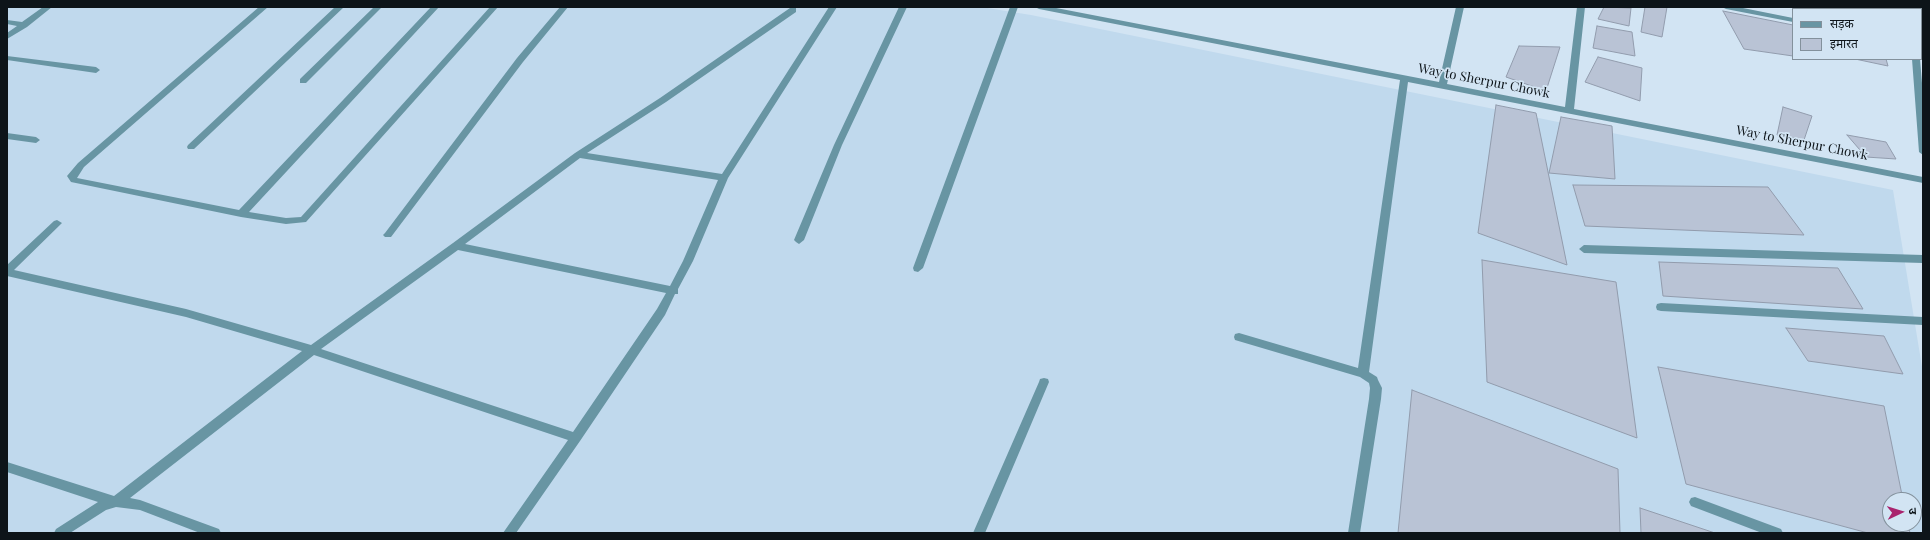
<!DOCTYPE html>
<meta charset="utf-8">
<style>
body{margin:0}
#map{position:relative;width:1930px;height:540px;overflow:hidden;background:#d2e4f3;font-family:"Playfair Display","Noto Sans Devanagari",serif}
canvas{display:block}
.frame{position:absolute;inset:0;border:8px solid #0d1419;pointer-events:none}
.legend{position:absolute;left:1792px;top:8px;width:130px;height:52px;box-sizing:border-box;background:#d2e4f3;border:1px solid #83919c;margin:0;padding:5px 7px;list-style:none;font-size:12px;color:#0d1419}
.legend li{display:flex;align-items:center;gap:8px;height:20px}
.legend b{width:20px;border:1px solid #83919c}
.north{position:absolute;left:1882px;top:492px;width:40px;height:40px;box-sizing:border-box;background:#d2e4f3;border:1px solid #83919c;border-radius:50%;rotate:86deg;font-size:11px;font-weight:700;line-height:16px;text-align:center;color:#0d1419}
.north::after{content:'';display:block;margin:auto;width:14px;height:18px;background:#a9246e;clip-path:polygon(50% 0,100% 100%,50% 72%,0 100%)}
</style>
<div id="map">
<canvas width="1930" height="540"></canvas>
<div class="frame"></div>
<ul class="legend">
<li><b style="height:5px;background:#6895a3"></b>सड़क</li>
<li><b style="height:11px;background:#b9c3d5"></b>इमारत</li>
</ul>
<div class="north">उ</div>
</div>
<script>
const c = document.querySelector('canvas').getContext('2d');
c.lineJoin = 'round';
function fill(path, color) { c.fillStyle = color; c.fill(path, 'evenodd'); }
const poly = rows => new Path2D(rows.map(r => 'M' + r).join(''));
function trace(path, color, width, dash) { c.strokeStyle = color; c.lineWidth = width; c.lineCap = dash ? 'butt' : 'round'; c.setLineDash(dash || []); c.stroke(path); }
function label(font, color, halo, rows, align = 'center') {
  c.font = font + ' "Playfair Display",serif'; c.lineWidth = 3.5; c.setLineDash([]); c.textBaseline = 'middle'; c.strokeStyle = halo; c.fillStyle = color; for (const [text, x, y, turn = 0] of rows) {
    c.save(); c.translate(x, y); c.rotate((+turn || 0) * Math.PI / 180); c.textAlign = isNaN(turn) ? turn : align; if (halo) c.strokeText(text, 0, 0); c.fillText(text, 0, 0); c.restore();
  }
}
fill(poly([
 [7,7,981,7,1031,15,1893,190,1923,373,1923,533,7,533],
 [1890,500,1914,500,1914,524,1890,524]
]), '#c0d9ed');
const building = poly([
 [1604,7,1631,8,1629,26,1598,19,1604,7],
 [1645,7,1667,7,1662,37,1641,32,1645,7],
 [1723,11,1793,25,1793,56,1744,49,1723,11],
 [1597,26,1632,32,1635,56,1593,48,1597,26],
 [1519,46,1560,47,1546,91,1506,77,1519,46],
 [1598,57,1642,68,1640,101,1585,82,1598,57],
 [1855,59,1886,59,1888,66,1855,59],
 [1496,105,1536,113,1567,265,1478,233,1496,105],
 [1783,107,1812,116,1804,140,1777,135,1783,107],
 [1561,117,1612,126,1615,179,1549,173,1561,117],
 [1847,135,1886,142,1896,159,1866,157,1847,135],
 [1573,185,1768,187,1804,235,1585,226,1573,185],
 [1482,260,1616,282,1637,438,1487,382,1482,260],
 [1659,262,1838,268,1863,309,1663,296,1659,262],
 [1786,328,1884,336,1903,374,1808,361,1786,328],
 [1658,367,1884,406,1903,500,1890,500,1890,524,1908,524,1910,533,1868,533,1686,484,1658,367],
 [1412,390,1618,469,1620,533,1398,533,1412,390],
 [1640,508,1715,533,1641,533,1640,508]
]);
fill(building, '#b9c3d5');
trace(building, '#929cad', 1);
fill(poly([
 [43,7,52,7,27,27,7,39,7,33,17,26,7,24,7,20,22,22,43,7],
 [259,7,268,7,84,167,77,178,239,210,431,7,439,7,249,212,286,218,301,217,490,7,498,7,306,222,286,224,241,217,71,182,67,176,78,163,259,7],
 [335,7,344,7,194,149,188,149,187,147,188,145,335,7],
 [374,7,382,7,306,83,300,83,300,79,374,7],
 [560,7,568,7,523,62,391,237,385,237,383,235,385,233,517,58,560,7],
 [829,7,837,7,728,178,693,261,678,289,678,294,675,294,665,315,580,441,516,533,503,533,568,440,314,355,130,498,140,500,219,529,221,533,200,533,140,510,116,507,106,510,70,533,54,533,56,529,98,502,7,472,7,462,114,496,302,351,186,317,7,276,7,265,54,221,57,220,62,223,14,270,186,309,311,345,453,243,575,153,660,98,790,8,796,8,796,12,666,102,587,153,722,174,829,7],
 [580,158,718,180,683,261,670,286,465,244,580,158],
 [458,250,666,293,657,309,573,432,321,349,458,250],
 [899,7,907,7,842,145,804,240,799,244,796,242,794,240,834,145,899,7],
 [1010,7,1018,7,923,268,918,272,914,271,913,268,1010,7],
 [1035,7,1051,7,1439,82,1456,7,1464,7,1447,84,1565,107,1577,7,1585,7,1574,109,1923,177,1923,183,1408,82,1369,372,1377,377,1378,380,1382,388,1381,399,1360,533,1348,533,1369,399,1370,388,1369,383,1360,377,1235,340,1234,337,1235,334,1239,333,1358,368,1400,80,1039,9,1035,7],
 [1722,7,1738,7,1793,18,1793,22,1726,9,1722,7],
 [1906,7,1914,7,1915,9,1907,9,1906,7],
 [7,56,96,67,100,70,96,73,7,60,7,56],
 [1912,59,1920,59,1923,95,1923,155,1919,152,1912,59],
 [7,133,36,137,40,140,36,143,7,139,7,133],
 [1584,245,1923,255,1923,263,1584,253,1579,249,1584,245],
 [1661,303,1923,317,1923,325,1661,311,1657,310,1656,307,1657,304,1661,303],
 [1044,378,1048,379,1049,382,985,533,973,533,1039,382,1040,379,1044,378],
 [1695,497,1781,529,1783,533,1762,533,1691,506,1689,502,1691,498,1695,497]
]), '#6895a3');
label('13px', '#0d1419', '#d2e4f3', [
 ["Way to Sherpur Chowk",1484,81,11],
 ["Way to Sherpur Chowk",1802,143,11]
]);
</script>
